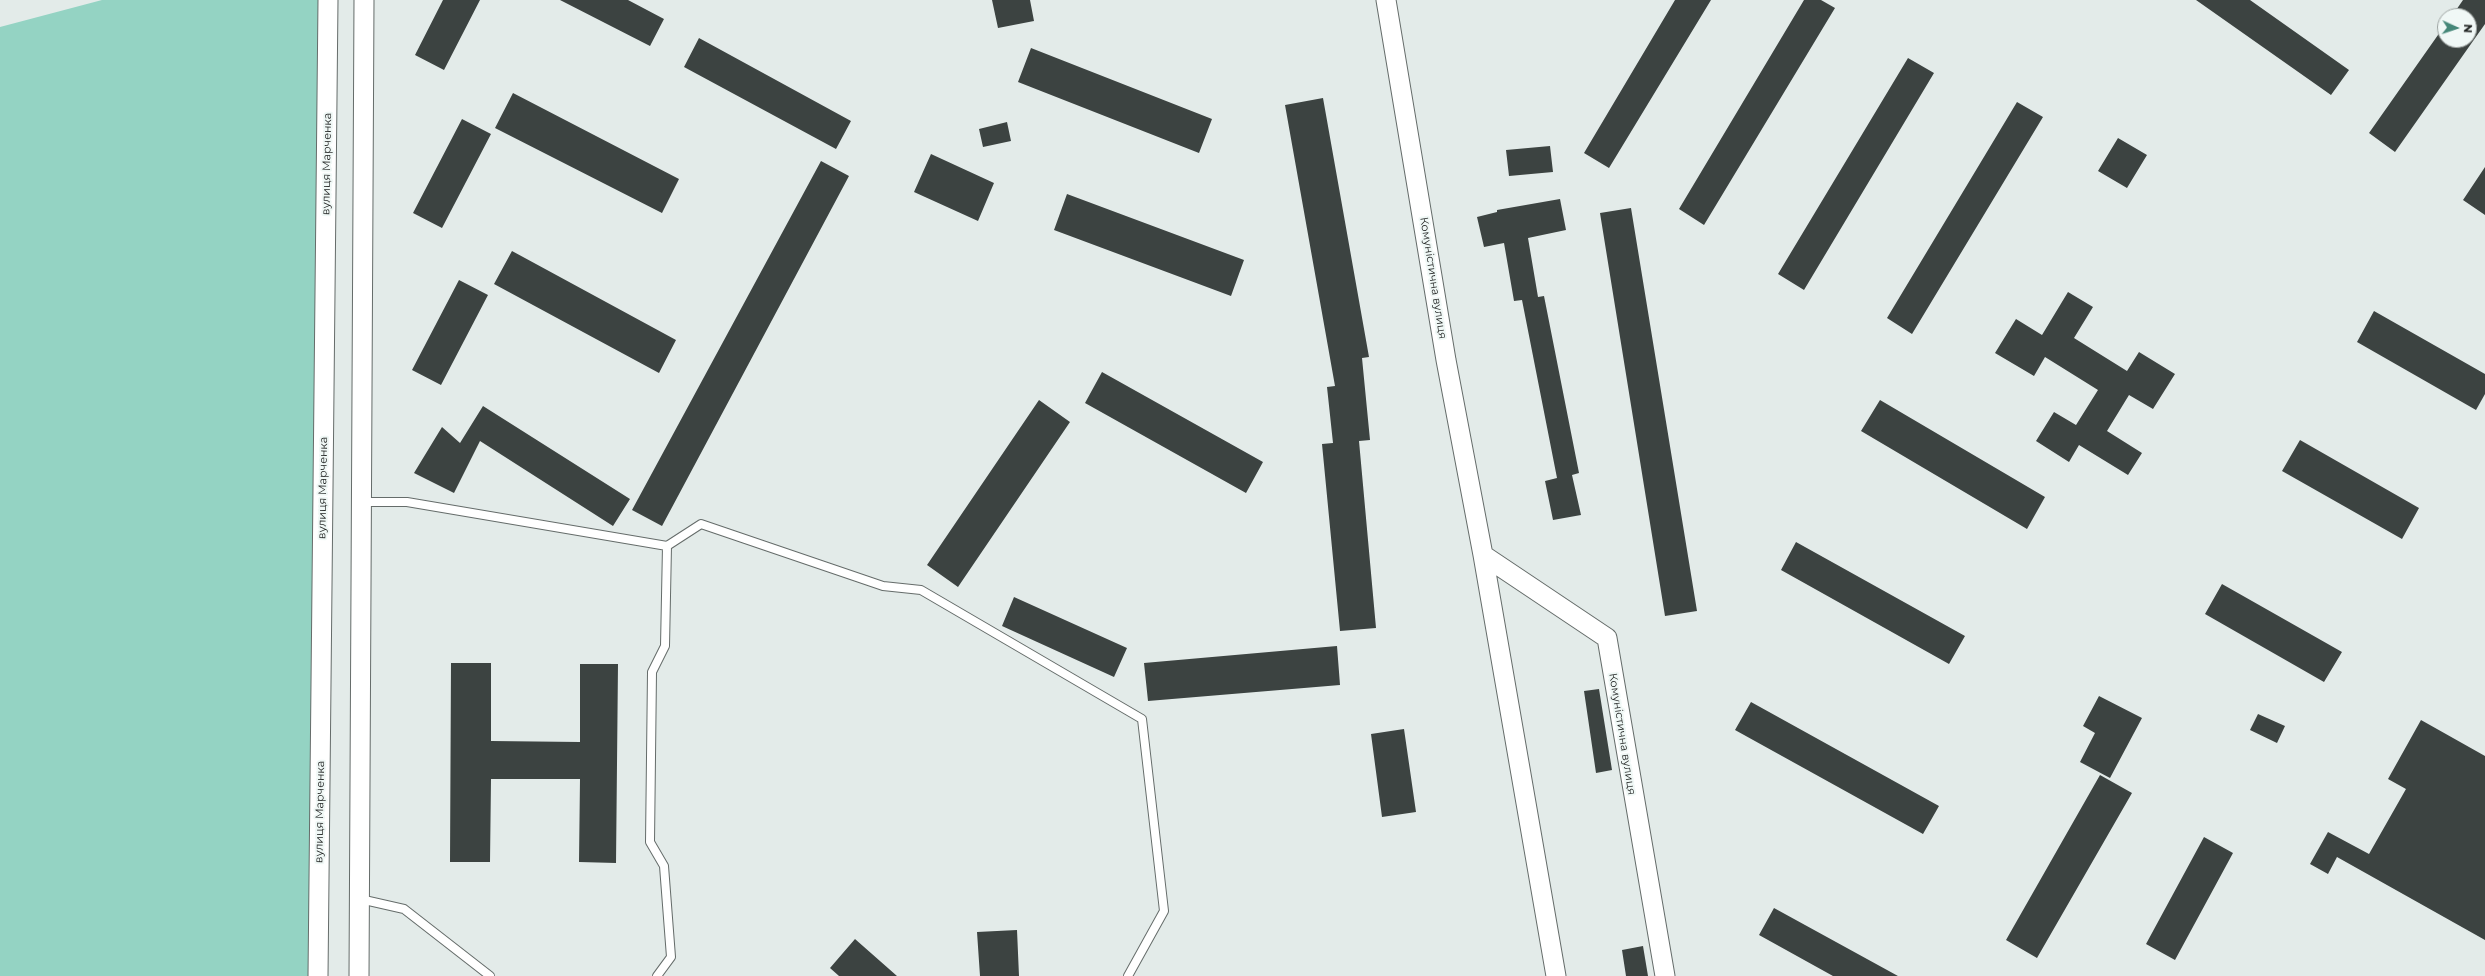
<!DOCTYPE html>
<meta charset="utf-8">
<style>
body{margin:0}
#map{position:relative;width:2485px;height:976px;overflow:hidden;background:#e3ebe9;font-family:Montserrat,sans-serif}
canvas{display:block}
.north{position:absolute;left:2437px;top:8px;width:40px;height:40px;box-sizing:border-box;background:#f0f8f6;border:1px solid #9ea4a2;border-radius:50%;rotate:93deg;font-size:11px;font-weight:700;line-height:16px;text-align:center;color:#222524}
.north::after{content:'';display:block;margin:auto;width:14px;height:18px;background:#458778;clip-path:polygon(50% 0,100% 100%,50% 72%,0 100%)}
</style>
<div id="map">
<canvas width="2485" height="976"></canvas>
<div class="north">N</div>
</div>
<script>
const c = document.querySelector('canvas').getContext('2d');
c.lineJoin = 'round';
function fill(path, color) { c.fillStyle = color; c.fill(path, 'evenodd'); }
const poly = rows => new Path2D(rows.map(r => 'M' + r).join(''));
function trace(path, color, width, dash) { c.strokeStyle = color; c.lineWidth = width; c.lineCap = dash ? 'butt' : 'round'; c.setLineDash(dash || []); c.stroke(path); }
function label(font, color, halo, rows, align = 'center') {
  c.font = font + ' Montserrat,sans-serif'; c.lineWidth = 4; c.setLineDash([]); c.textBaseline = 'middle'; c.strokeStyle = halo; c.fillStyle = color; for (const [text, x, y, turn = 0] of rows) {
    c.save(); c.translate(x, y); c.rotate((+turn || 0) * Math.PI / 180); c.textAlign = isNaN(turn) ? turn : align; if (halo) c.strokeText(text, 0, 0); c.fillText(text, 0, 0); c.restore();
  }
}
fill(poly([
 [102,0,318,0,310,976,0,976,0,27]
]), '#94d3c3');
fill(poly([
 [443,0,480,0,444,70,415,55],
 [560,0,628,0,664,19,650,46],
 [992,0,1030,0,1034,21,998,28],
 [1675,0,1711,0,1609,168,1584,153],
 [1804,0,1821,0,1835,8,1704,225,1679,209],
 [2196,0,2250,0,2349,70,2331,95],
 [2463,0,2485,0,2485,24,2395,152,2369,133,2445,25,2445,40,2469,40,2469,16,2452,16],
 [699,38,851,121,836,149,684,67],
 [1031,48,1212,119,1199,153,1018,82],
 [1908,58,1934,73,1804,290,1778,274],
 [513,93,679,179,662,213,495,128],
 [1323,98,1369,357,1362,358,1370,440,1359,441,1376,628,1340,631,1322,444,1333,443,1327,387,1335,386,1285,105],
 [2017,102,2043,117,1912,334,1887,318],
 [462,119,491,134,442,228,413,213],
 [1007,122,1011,141,983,147,979,129],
 [2118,138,2147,155,2127,188,2098,171],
 [1550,146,1553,172,1509,176,1506,150],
 [931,154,994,183,978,221,914,192],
 [821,161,849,176,662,526,632,510],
 [2485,167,2485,215,2463,200],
 [1067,194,1244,260,1231,296,1054,230],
 [1560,199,1566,230,1528,238,1538,297,1544,296,1579,473,1572,475,1581,515,1553,520,1545,481,1557,478,1522,300,1514,301,1504,243,1484,247,1477,217,1497,212,1497,210],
 [1631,208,1697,611,1665,616,1600,213],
 [512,251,676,340,659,373,494,284],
 [459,280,488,295,441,385,412,370],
 [2068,292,2093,307,2074,338,2127,371,2139,352,2175,374,2153,409,2129,395,2107,431,2142,453,2128,475,2079,445,2069,462,2036,441,2054,412,2076,425,2098,390,2045,357,2034,376,1995,353,2016,319,2042,335],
 [2374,311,2485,374,2485,394,2476,410,2357,342],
 [1102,372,1263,462,1246,493,1085,403],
 [1039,400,1070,422,958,587,927,565],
 [1880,400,2045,497,2027,529,1861,431],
 [483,406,630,499,613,526,480,441,454,493,414,473,442,427,460,443],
 [2300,440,2419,508,2402,539,2282,471],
 [1796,542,1965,636,1949,664,1781,570],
 [2222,584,2342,652,2324,682,2205,614],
 [1014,597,1127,648,1114,677,1002,626],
 [1337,646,1340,685,1148,701,1144,663],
 [451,663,491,663,491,741,580,742,580,664,618,664,616,863,579,862,580,779,491,779,490,862,450,862],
 [1599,689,1612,770,1596,773,1584,691],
 [2099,696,2142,718,2110,778,2080,762,2095,733,2083,726],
 [1751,702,1939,806,1923,834,1735,730],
 [2258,714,2285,726,2277,743,2250,730],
 [2421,720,2485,756,2485,940,2337,857,2328,874,2310,864,2328,832,2369,854,2406,789,2388,779],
 [1404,729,1416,812,1382,817,1371,734],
 [2100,775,2132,793,2037,958,2006,940],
 [2204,837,2233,853,2175,960,2146,944],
 [1774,908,1898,976,1833,976,1759,935],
 [1017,930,1019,976,980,976,977,932],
 [855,939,897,976,839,976,830,968],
 [1643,946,1648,976,1626,976,1622,950]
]), '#3c4341');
const service = poly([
 [362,502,407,502,667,546,701,524,883,586,921,590,1142,719,1164,911,1128,976],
 [360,899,404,909,490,976],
 [657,976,671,957,664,866,650,842,652,672,665,646,667,546]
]);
const tertiary = poly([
 [1386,0,1446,360,1483,555,1556,976],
 [1483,555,1607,638,1665,976],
 [318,976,328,0],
 [359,976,364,0]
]);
trace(service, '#656c6a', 10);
trace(tertiary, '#656c6a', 21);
trace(service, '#fff', 8);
trace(tertiary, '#fff', 19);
label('11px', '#222524', '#f0f8f6', [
 ["вулиця Марченка",327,164,-89],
 ["Комуністична вулиця",1433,278,81],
 ["вулиця Марченка",323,488,-89],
 ["Комуністична вулиця",1622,734,81],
 ["вулиця Марченка",320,812,-89]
]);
</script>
